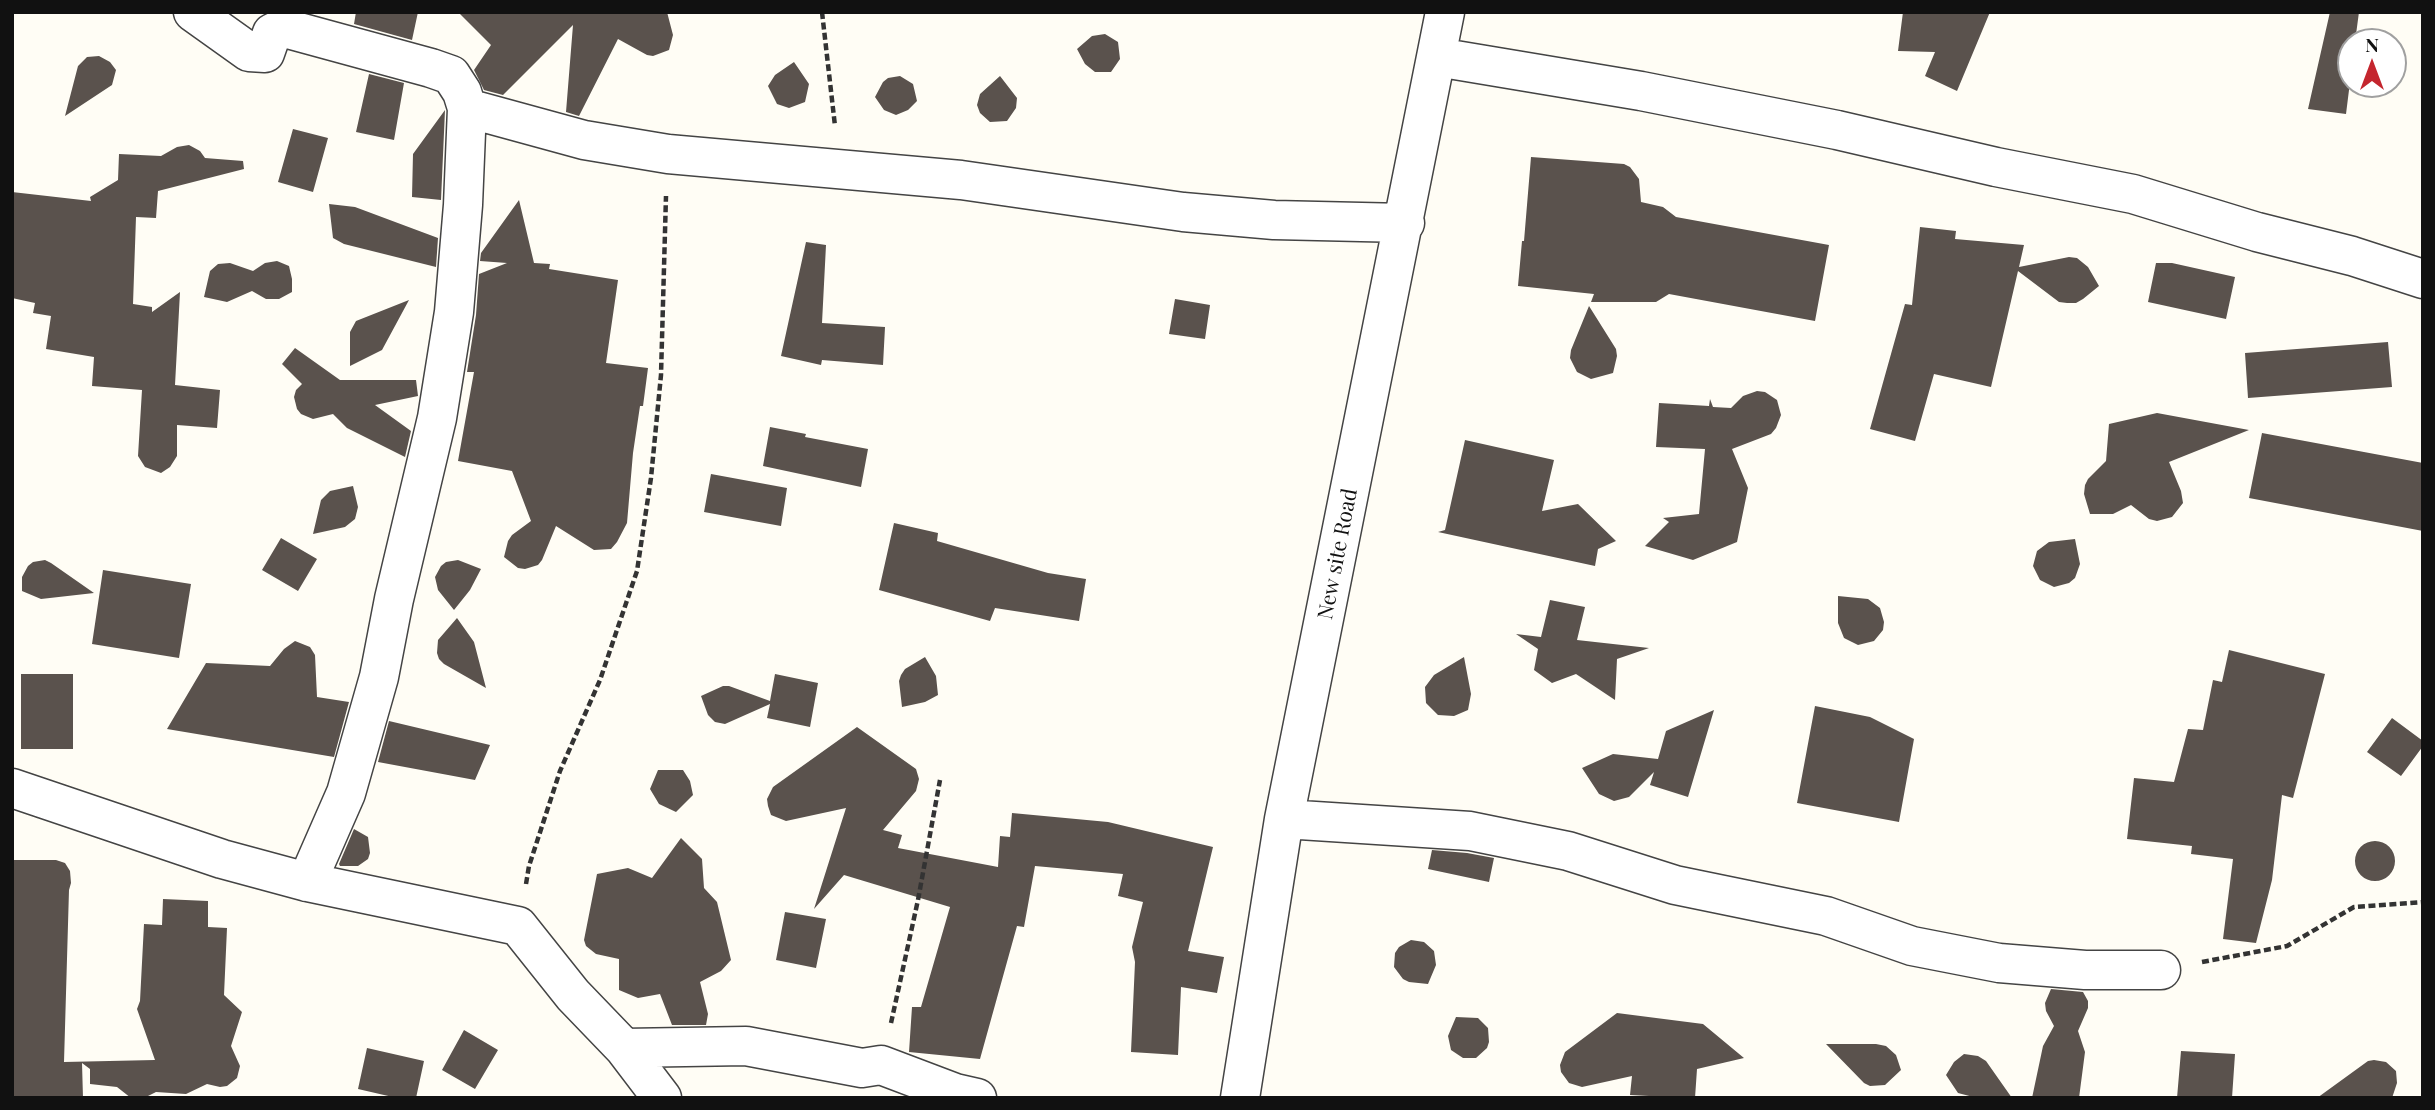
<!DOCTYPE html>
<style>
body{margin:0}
#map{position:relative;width:2435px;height:1110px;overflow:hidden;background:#fffdf5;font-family:"Playfair Display",serif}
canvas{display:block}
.frame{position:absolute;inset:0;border:14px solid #111;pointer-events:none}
.north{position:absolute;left:2337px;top:28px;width:70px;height:70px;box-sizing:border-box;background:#fff;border:2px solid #a0a0a0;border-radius:50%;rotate:0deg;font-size:19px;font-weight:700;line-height:28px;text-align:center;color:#111}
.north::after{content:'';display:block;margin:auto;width:24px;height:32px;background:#c4262e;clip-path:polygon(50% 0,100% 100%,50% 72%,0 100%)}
</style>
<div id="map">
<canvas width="2435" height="1110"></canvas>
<div class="frame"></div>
<div class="north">N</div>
</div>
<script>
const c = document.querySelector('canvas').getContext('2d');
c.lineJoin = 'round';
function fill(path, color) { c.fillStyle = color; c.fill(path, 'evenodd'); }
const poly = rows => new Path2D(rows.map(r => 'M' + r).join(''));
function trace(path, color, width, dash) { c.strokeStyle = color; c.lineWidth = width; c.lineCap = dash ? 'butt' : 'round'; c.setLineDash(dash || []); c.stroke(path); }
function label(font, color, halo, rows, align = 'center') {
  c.font = font + ' "Playfair Display",serif'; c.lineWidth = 7; c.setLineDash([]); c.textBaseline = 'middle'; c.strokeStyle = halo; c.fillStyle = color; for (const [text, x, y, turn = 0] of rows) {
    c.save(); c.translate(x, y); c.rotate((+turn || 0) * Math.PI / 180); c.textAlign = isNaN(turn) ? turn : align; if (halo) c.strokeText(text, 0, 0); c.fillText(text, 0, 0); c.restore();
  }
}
fill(poly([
 [356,12,418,12,412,40,354,24],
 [458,12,667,12,673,35,669,50,653,56,647,55,618,39,579,116,566,112,573,25,503,95,484,90,474,70,491,45],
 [1903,12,1990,12,1957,91,1925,76,1935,52,1898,51],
 [2330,12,2359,12,2355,42,2351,42,2351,74,2346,114,2308,109],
 [1105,34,1118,42,1120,59,1111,72,1095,72,1085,64,1077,49,1092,36],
 [99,56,110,62,116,70,112,85,65,116,78,66,87,57],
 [794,62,809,84,805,102,789,108,777,104,768,86,775,75],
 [369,74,404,83,394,140,356,132],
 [900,76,913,84,917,101,908,110,896,115,884,110,875,97,883,82,888,78],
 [1000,76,1017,98,1016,108,1007,121,990,122,980,113,977,105,980,94],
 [445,110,441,200,412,197,413,154],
 [293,129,328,138,313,192,278,182],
 [189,145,200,151,205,158,243,161,244,169,158,191,156,218,136,217,133,304,152,307,152,312,180,292,175,385,220,390,217,428,177,425,177,456,170,467,161,473,145,467,138,456,142,390,92,386,94,357,46,349,51,316,33,313,35,303,12,298,12,192,91,201,90,197,118,180,119,154,161,156,177,147],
 [1531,157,1624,164,1630,167,1639,179,1641,202,1663,207,1676,217,1829,245,1815,321,1669,294,1656,302,1591,302,1594,294,1518,286,1522,241,1524,241],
 [519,200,534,263,550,264,549,269,618,280,606,363,648,368,643,406,640,406,633,453,627,523,617,542,611,549,594,550,556,526,542,560,538,565,525,569,518,568,504,557,508,541,512,535,531,521,512,471,458,461,474,372,467,372,476,315,479,274,507,263,480,261,481,253],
 [329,204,355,207,438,238,436,267,344,244,333,238],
 [1920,227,1956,231,1955,239,2024,245,2019,267,2069,257,2077,258,2088,267,2099,286,2083,299,2076,303,2067,303,2059,302,2018,271,1991,387,1934,374,1915,441,1870,429,1905,304,1912,305],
 [806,242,826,245,822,323,885,327,883,365,822,360,821,365,781,356],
 [277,261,289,266,292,279,292,292,279,299,266,299,252,291,227,302,204,297,210,271,218,264,230,263,253,271,265,263],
 [2156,263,2172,263,2235,277,2226,319,2148,302],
 [1175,299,1210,305,1205,339,1169,334],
 [409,300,382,350,350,366,350,332,356,321],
 [1589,306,1616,349,1617,356,1613,373,1591,379,1577,372,1570,358,1571,350],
 [2388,342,2392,387,2248,398,2245,353],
 [295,348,340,380,416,380,418,396,375,405,411,431,405,457,347,428,333,414,313,419,301,414,297,409,294,397,296,390,302,384,282,364],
 [1757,391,1765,392,1777,400,1781,415,1776,428,1771,434,1732,449,1748,488,1737,542,1693,560,1645,546,1669,522,1663,518,1699,514,1705,449,1656,447,1659,403,1709,406,1710,399,1713,407,1731,408,1743,396],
 [2157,413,2249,430,2169,462,2181,491,2183,503,2172,517,2157,521,2149,519,2131,505,2113,514,2090,514,2084,494,2085,485,2088,479,2106,461,2109,424],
 [770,427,806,434,805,437,868,449,861,487,763,466],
 [2262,433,2423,463,2423,531,2249,498],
 [1465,440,1554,460,1542,511,1578,504,1616,541,1598,549,1595,566,1438,532,1445,530],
 [711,474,787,488,781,526,704,512],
 [353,486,358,507,355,519,345,527,313,534,321,500,330,491],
 [894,523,938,533,937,541,1048,573,1086,579,1079,621,995,608,990,621,879,590],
 [281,538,317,559,298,591,262,570],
 [2075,539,2080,564,2075,578,2069,583,2054,587,2040,580,2033,566,2037,551,2049,542],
 [45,560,51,563,94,593,41,599,22,591,22,577,28,566,33,562],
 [458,560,481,569,470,590,454,610,438,590,435,577,441,566,446,562],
 [103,570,191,584,179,658,92,644],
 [1838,596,1868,599,1880,608,1884,622,1883,630,1874,641,1858,645,1844,638,1838,623],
 [1550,600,1585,607,1577,640,1649,648,1617,659,1615,700,1576,674,1552,683,1534,670,1538,649,1516,634,1541,637],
 [457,618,474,642,486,688,444,664,439,659,437,653,438,640],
 [295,641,310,647,315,655,317,697,349,702,334,757,167,729,206,663,270,666,284,649],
 [2229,650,2325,674,2293,798,2282,795,2272,880,2256,943,2223,939,2233,859,2191,854,2192,846,2127,839,2134,778,2174,782,2188,729,2203,730,2213,680,2222,682],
 [925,657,936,676,938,695,925,702,902,707,899,681,901,675,905,669],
 [1464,657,1471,694,1468,710,1454,716,1438,715,1426,703,1425,687,1434,675],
 [21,674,73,674,73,749,21,749],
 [775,674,818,683,810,727,767,718,770,704,725,724,715,722,708,715,701,696,723,686,729,686,770,701],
 [1815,706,1870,717,1914,739,1899,822,1797,803],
 [1714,710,1688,797,1650,785,1654,772,1629,797,1614,801,1599,794,1582,768,1613,754,1658,759,1666,731],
 [2392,718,2423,741,2423,746,2401,776,2367,752],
 [389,721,490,745,475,780,378,762],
 [857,727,916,769,919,779,916,791,883,830,902,835,898,848,998,867,1000,836,1010,837,1012,813,1108,822,1213,847,1188,951,1224,957,1217,993,1181,987,1178,1055,1131,1052,1135,962,1132,947,1143,902,1118,896,1123,874,1035,866,1024,927,1017,926,980,1059,909,1052,912,1007,921,1007,950,907,844,875,814,909,846,808,786,821,771,815,768,806,767,799,773,787],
 [658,770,683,770,690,781,693,795,676,812,659,804,650,789],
 [354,829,368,837,370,853,368,859,358,866,340,866,339,864],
 [681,838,702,859,704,888,717,902,731,960,721,971,700,982,708,1014,706,1025,672,1025,660,994,638,998,619,990,619,959,596,954,586,946,584,940,597,874,628,868,652,878],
 '2355 861a20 20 0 1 1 40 0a20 20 0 1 1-40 0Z',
 [1432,850,1467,853,1494,858,1489,882,1428,869],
 [12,860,56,860,65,863,70,871,71,883,69,890,64,1062,155,1060,137,1009,140,1001,144,924,162,925,163,899,208,901,208,927,227,928,224,995,242,1012,231,1046,240,1066,237,1078,227,1086,220,1087,207,1084,186,1094,156,1092,144,1098,131,1098,117,1087,90,1084,90,1069,82,1063,83,1098,12,1098],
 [785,912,826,919,816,968,776,960],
 [1411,940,1424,942,1434,951,1436,965,1428,984,1409,982,1403,979,1394,967,1395,953,1399,947],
 [2051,989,2083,992,2088,1001,2088,1008,2078,1031,2085,1052,2079,1098,2032,1098,2043,1046,2054,1026,2046,1011,2045,1003],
 [1617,1013,1703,1024,1744,1058,1697,1069,1695,1098,1648,1098,1649,1096,1630,1095,1632,1076,1582,1087,1569,1083,1561,1072,1560,1065,1565,1052],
 [1456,1017,1478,1018,1488,1028,1489,1042,1487,1048,1476,1058,1463,1058,1451,1050,1448,1036],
 [464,1030,498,1050,475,1089,442,1070],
 [1826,1044,1876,1044,1886,1046,1896,1055,1901,1070,1885,1085,1870,1086,1864,1083],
 [367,1048,424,1061,416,1098,397,1098,358,1089],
 [2181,1051,2235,1054,2232,1098,2177,1098],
 [1964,1054,1978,1056,1986,1061,2012,1098,1977,1098,1958,1093,1946,1075,1954,1062],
 [2374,1060,2386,1062,2396,1071,2397,1083,2392,1098,2317,1098,2368,1061]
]), '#5a524d');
const minor = poly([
 [193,12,249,52,265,53,272,33,280,29,288,29,431,68,451,75,462,92,467,108,463,205,454,312,437,418,394,599,379,677,346,793,307,882],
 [1437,57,1641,91,1837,130,1996,167,2133,194,2257,232,2352,256,2423,279],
 [467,108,584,140,668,154,961,180,1183,212,1274,220,1405,223],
 [12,788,222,859,307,882,518,926,573,995,624,1048,662,1098],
 [1284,819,1470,831,1568,851,1675,885,1826,916,1912,946,1999,963,2085,970,2161,970],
 [624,1048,746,1046,862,1068,881,1065,955,1093,977,1098],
 [1240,1098,1284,819,1445,12]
]);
trace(minor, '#444', 41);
trace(poly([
 [822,12,835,126],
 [526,884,529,866,560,771,600,680,637,571,651,478,661,375,666,196],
 [2202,962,2287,946,2354,907,2423,902],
 [891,1023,918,900,940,780]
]), '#333', 4.5, [7, 3.5]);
trace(minor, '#fff', 38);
label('21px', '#111', '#fff', [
 ["New site Road",1338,554,-79]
]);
</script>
